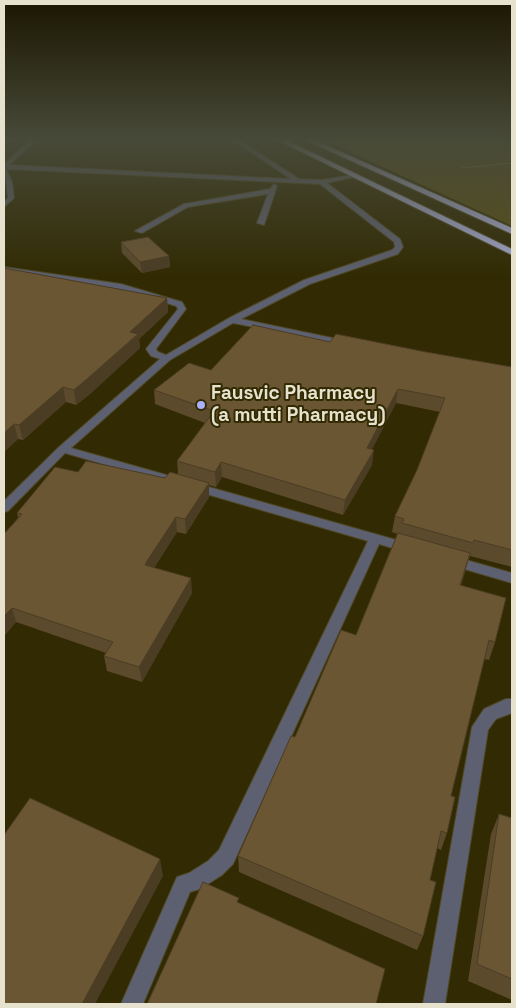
<!DOCTYPE html>
<style>
body{margin:0}
#map{position:relative;width:516px;height:1008px;overflow:hidden;background:#312a02;font-family:"Space Grotesk",sans-serif}
canvas{display:block}
.frame{position:absolute;inset:0;border:5px solid #e6e2cd;pointer-events:none}
</style>
<div id="map">
<canvas width="516" height="1008"></canvas>
<div class="frame"></div>
</div>
<script>
const c = document.querySelector('canvas').getContext('2d');
c.lineJoin = 'round';
function fill(path, color) { c.fillStyle = color; c.fill(path, 'evenodd'); }
const poly = rows => new Path2D(rows.map(r => 'M' + r).join(''));
function trace(path, color, width, dash) { c.strokeStyle = color; c.lineWidth = width; c.lineCap = dash ? 'butt' : 'round'; c.setLineDash(dash || []); c.stroke(path); }
function label(font, color, halo, rows, align = 'center') {
  c.font = font + ' "Space Grotesk",sans-serif'; c.lineWidth = 4; c.setLineDash([]); c.textBaseline = 'middle'; c.strokeStyle = halo; c.fillStyle = color; for (const [text, x, y, turn = 0] of rows) {
    c.save(); c.translate(x, y); c.rotate((+turn || 0) * Math.PI / 180); c.textAlign = isNaN(turn) ? turn : align; if (halo) c.strokeText(text, 0, 0); c.fillText(text, 0, 0); c.restore();
  }
}
fill(poly([
 [321,139,501,139,512,145,512,226]
]), '#584f16');
const minor = poly([
 [32,139,38,139,9,165,291,179,231,139,238,139,299,179,322,180,358,174,358,176,327,183,400,239,403,247,398,254,310,284,241,319,347,341,350,342,350,346,233,323,170,360,71,448,414,545,416,548,414,551,409,553,379,544,233,864,222,875,200,889,190,892,143,1004,121,1004,177,877,189,873,208,861,219,850,368,541,65,453,8,511,4,512,4,501,59,447,160,359,151,356,146,349,178,309,176,306,120,289,4,271,4,267,121,284,182,302,186,309,156,349,158,352,166,355,229,318,304,280,392,250,395,247,394,242,320,184,6,169,12,182,14,198,4,207,4,201,8,198,4,164,32,139],
 [274,184,277,186,264,225,257,223,268,194,188,207,142,233,135,231,184,204,270,189,274,184],
 [452,556,512,573,512,583,447,564,445,561,447,558,452,556],
 [506,699,512,699,512,713,496,719,488,730,445,1004,423,1004,472,727,484,709,506,699]
]);
const highway = poly([
 [275,139,284,139,512,249,512,255,275,139],
 [303,139,312,139,512,228,512,234,303,139]
]);
trace(minor, '#4e4722', 2);
trace(highway, '#4e4722', 2);
trace(poly([
 [461,168,512,163]
]), '#8e886a', 1, [2.5, 1]);
fill(minor, '#5d6070');
fill(highway, '#a4a9d0');
fill(poly([
 [121,242,169,256,170,267,142,273,122,253],
 [4,268,167,298,168,312,139,339,140,348,90,394,76,405,66,402,23,440,18,439,4,452],
 [330,342,426,352,512,367,512,567,470,556,461,585,495,642,489,660,484,659,451,796,447,833,441,850,437,848,430,880,423,936,417,950,239,872,238,856,295,737,356,635,397,534,392,532,395,516,417,470,440,412,396,403,372,449,372,465,343,515,222,477,216,487,209,485,209,497,186,534,177,532,154,568,192,593,142,682,107,671,104,656,106,653,16,622,4,636,4,534,18,518,17,513,78,472,165,478,178,474,177,461,205,423,155,404,154,390,211,370],
 [499,814,512,818,512,1000,468,981,491,834]
]), '#5c4a2c');
fill(poly([
 [4,139,13,139,4,144],
 [169,256,170,267,142,273,140,262],
 [167,298,168,312,139,339,140,348,90,394,76,405,74,390,130,332],
 [63,387,66,402,23,440,19,425],
 [398,389,396,403,365,463,367,448],
 [14,424,18,439,4,452,4,433],
 [374,450,372,465,343,515,345,500],
 [221,462,222,477,216,487,215,472],
 [209,483,209,497,186,534,185,519],
 [176,517,177,532,149,575,145,565,147,561],
 [191,578,192,593,142,682,139,667],
 [12,608,16,622,4,636,4,616],
 [160,859,163,876,95,1004,82,1004]
]), '#4b3c24');
const building = poly([
 [148,237,169,256,140,262,121,242,148,237],
 [4,268,167,298,130,332,138,334,87,379,74,390,63,387,19,425,14,424,4,433,4,268],
 [253,325,330,342,336,334,426,352,512,367,512,550,474,540,473,543,402,523,404,519,395,516,417,470,445,398,398,389,367,448,374,450,345,500,221,462,215,472,177,461,214,411,154,390,189,363,211,370,253,325],
 [86,461,165,478,170,472,209,483,185,519,176,517,147,561,145,565,191,578,139,667,104,656,113,642,12,608,4,616,4,534,22,514,17,513,55,467,78,472,86,461],
 [398,533,470,553,460,585,506,598,495,642,489,640,451,796,455,797,447,833,441,831,430,880,436,882,423,936,238,856,291,736,295,737,341,630,356,635,398,533],
 [30,798,160,859,82,1004,4,1004,4,835,30,798],
 [499,814,512,818,512,979,477,964,499,814],
 [203,882,239,898,237,902,385,969,376,1004,147,1004,203,882]
]);
fill(building, '#6b5633');
trace(building, '#4b3c24', 1);
const sky = c.createLinearGradient(0, 0, 0, 280);
sky.addColorStop(0, '#1b1701');
sky.addColorStop(0.5, '#484a39');
sky.addColorStop(1, '#484a3900');
c.fillStyle = sky;
c.fillRect(0, 0, 516, 280);
for (const [x, y, r, color] of [
 [201,405,5,"#a9b0fc"]
]) { const dot = new Path2D(); dot.arc(x, y, r, 0, 2 * Math.PI); c.fillStyle = color; c.fill(dot); trace(dot, '#312a02', 2); }
label('bold 19px', '#e6e2cd', '#312a02', [
 ["Fausvic Pharmacy",211,394],
 ["(a mutti Pharmacy)",211,416]
], 'left');
</script>
